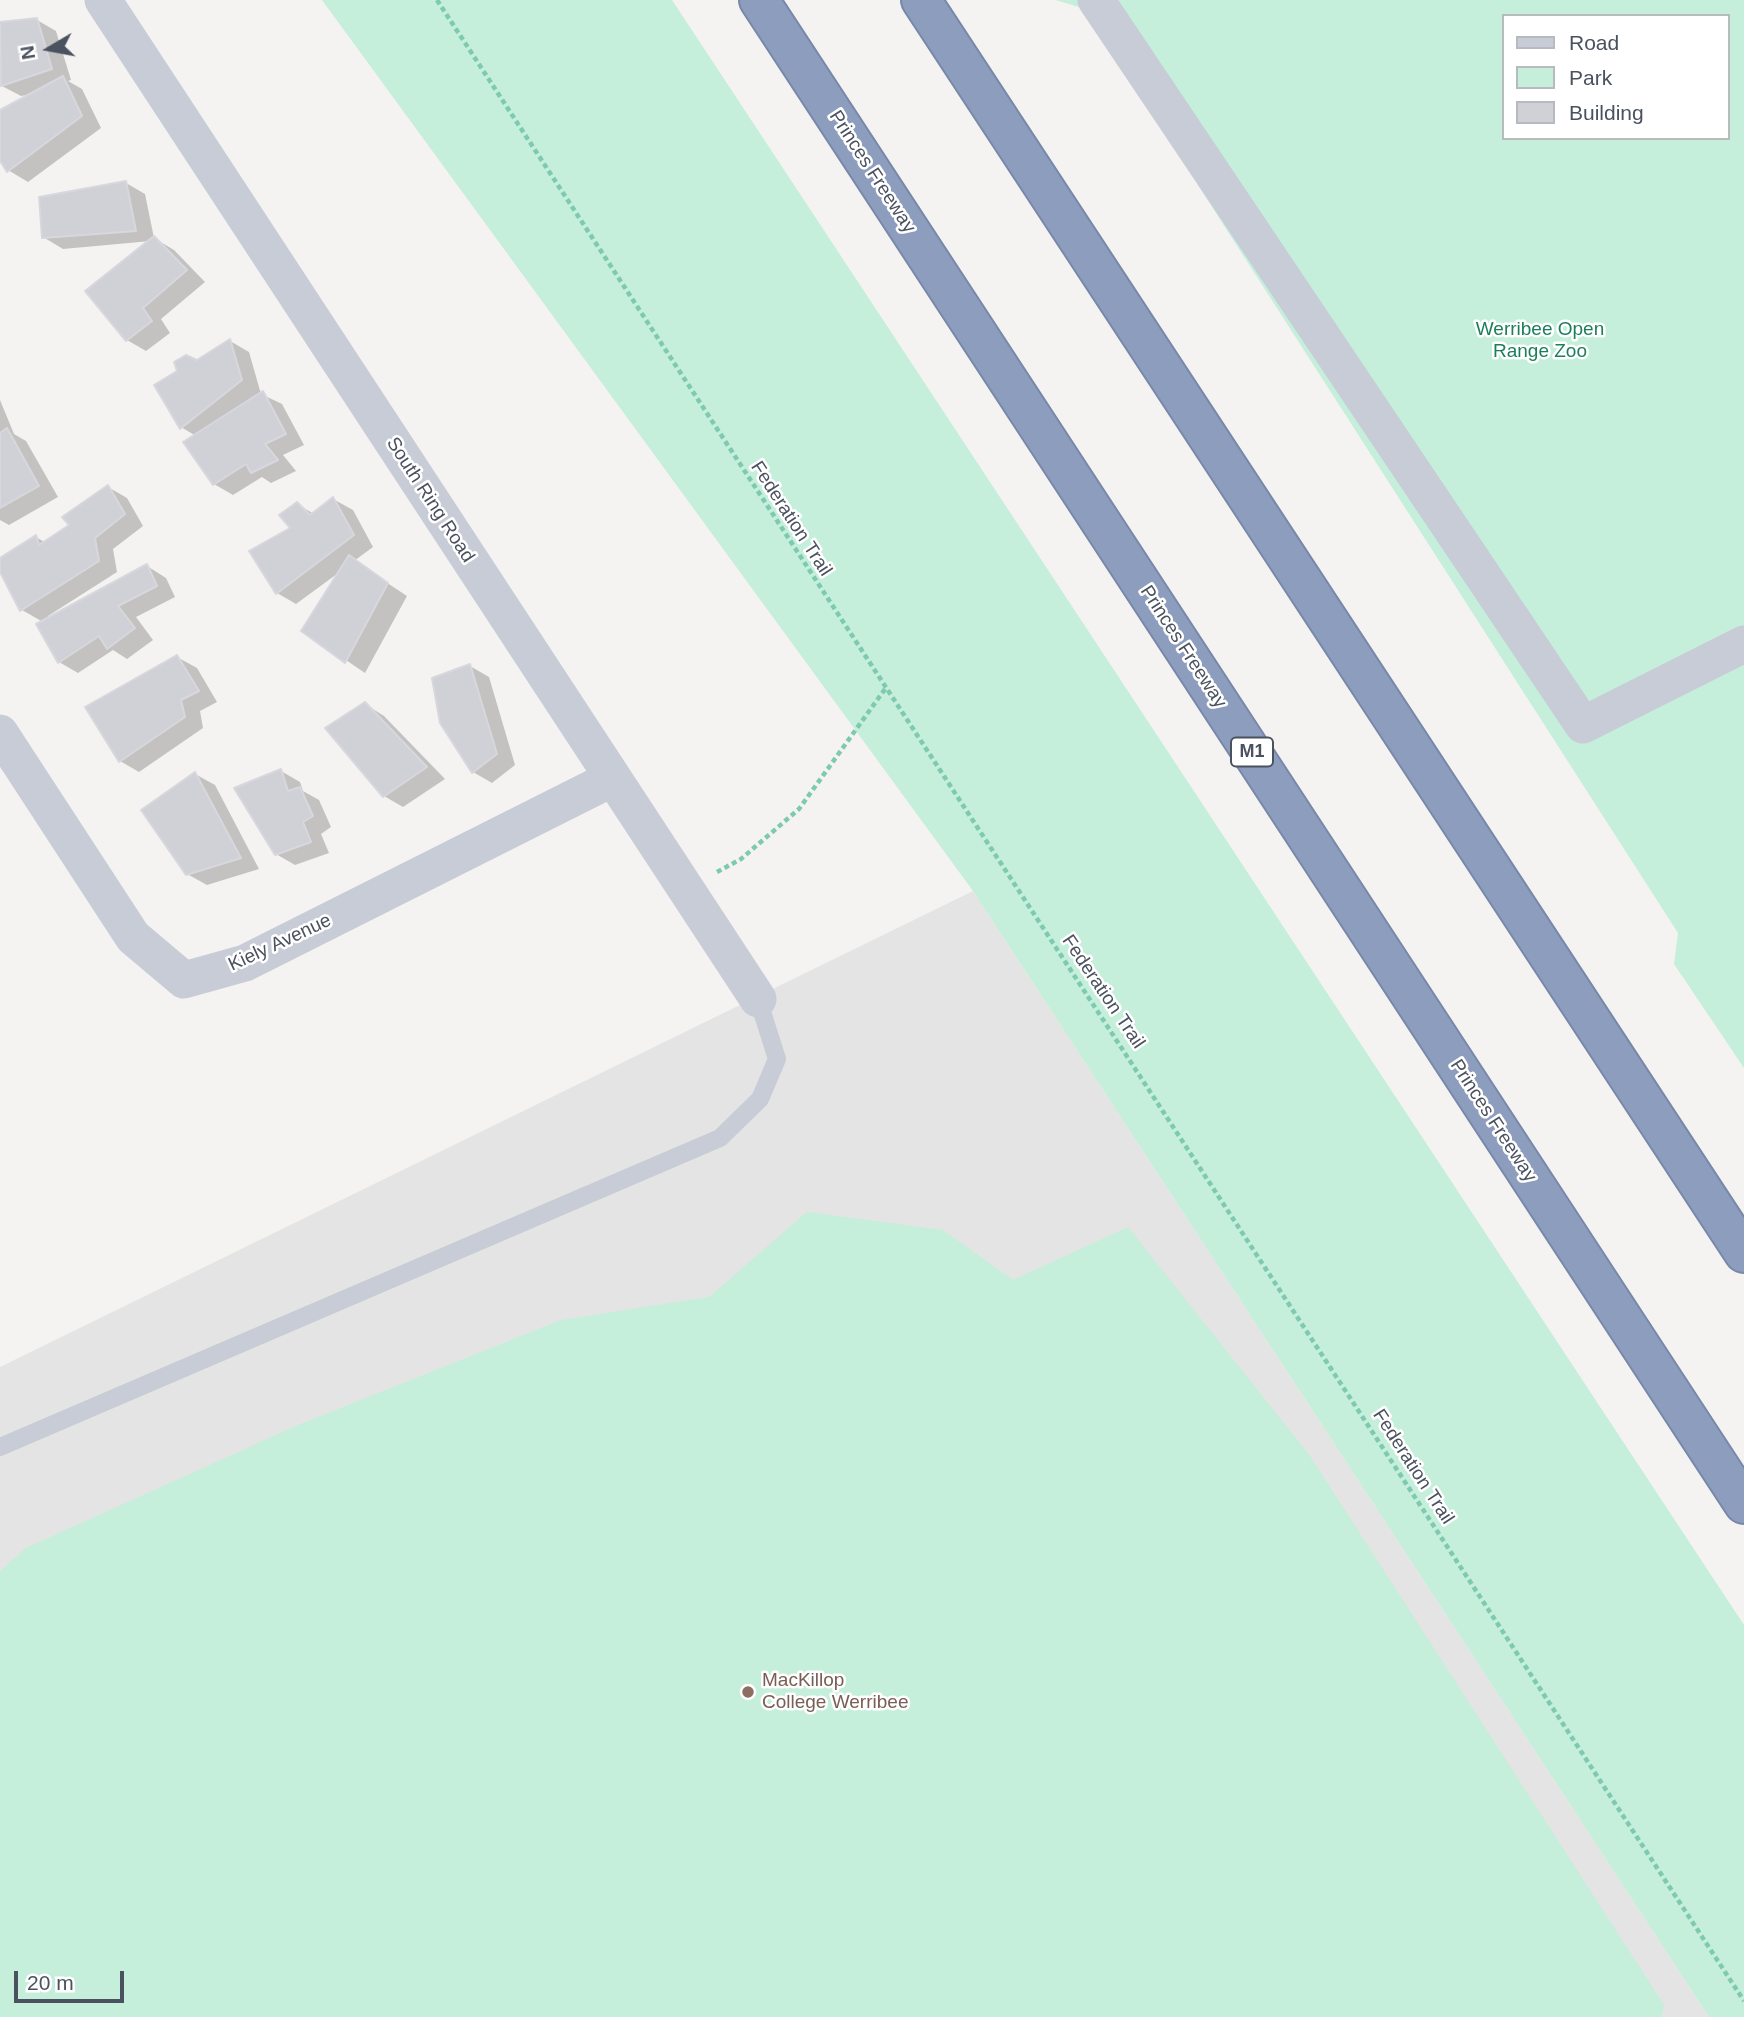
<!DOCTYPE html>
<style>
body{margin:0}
#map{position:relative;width:1744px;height:2017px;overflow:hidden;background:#f4f3f2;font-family:Helvetica,sans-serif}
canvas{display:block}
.legend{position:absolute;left:1502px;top:14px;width:228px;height:126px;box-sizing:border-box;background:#fff;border:2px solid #b7babf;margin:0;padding:9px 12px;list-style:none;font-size:21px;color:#4b525f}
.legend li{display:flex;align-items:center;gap:14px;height:35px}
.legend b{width:35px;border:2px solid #b7babf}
.north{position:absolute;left:14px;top:14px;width:70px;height:70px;-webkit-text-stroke:5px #fff;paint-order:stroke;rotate:260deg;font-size:19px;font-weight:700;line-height:28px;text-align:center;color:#4b525f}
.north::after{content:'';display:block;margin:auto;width:24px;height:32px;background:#4b525f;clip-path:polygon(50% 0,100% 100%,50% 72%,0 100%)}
.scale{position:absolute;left:14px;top:1971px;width:110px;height:32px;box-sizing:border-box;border:4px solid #4b525f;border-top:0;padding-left:9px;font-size:21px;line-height:24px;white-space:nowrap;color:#4b525f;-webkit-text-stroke:5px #fff;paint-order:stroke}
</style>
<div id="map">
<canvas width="1744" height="2017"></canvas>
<ul class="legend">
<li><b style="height:9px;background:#c7ccd6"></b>Road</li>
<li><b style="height:19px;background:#c5eedb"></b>Park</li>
<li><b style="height:19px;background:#cfd1d6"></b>Building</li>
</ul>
<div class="north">N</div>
<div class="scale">20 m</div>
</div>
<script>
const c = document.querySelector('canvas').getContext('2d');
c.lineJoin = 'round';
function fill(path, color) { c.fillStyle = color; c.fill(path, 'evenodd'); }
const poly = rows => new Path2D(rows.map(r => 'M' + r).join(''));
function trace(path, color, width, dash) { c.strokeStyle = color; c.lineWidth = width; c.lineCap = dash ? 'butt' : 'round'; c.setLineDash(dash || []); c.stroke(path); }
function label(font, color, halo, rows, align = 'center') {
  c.font = font + ' Helvetica,sans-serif'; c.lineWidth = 5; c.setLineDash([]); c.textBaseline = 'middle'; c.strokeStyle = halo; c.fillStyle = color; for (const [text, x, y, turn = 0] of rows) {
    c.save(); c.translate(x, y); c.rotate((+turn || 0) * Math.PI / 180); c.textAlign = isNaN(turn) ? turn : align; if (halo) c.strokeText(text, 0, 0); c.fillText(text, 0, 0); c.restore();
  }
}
fill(poly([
 [973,891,1709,2017,0,2017,0,1367]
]), '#e5e4e4');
fill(poly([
 [322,0,672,0,1744,1625,1744,2017,1709,2017,973,891],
 [1056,0,1744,0,1744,1068,1674,964,1678,933,1085,9],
 [1504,16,1728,16,1728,138,1504,138],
 [807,1212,943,1230,1013,1280,1128,1227,1310,1456,1664,2005,1661,2017,0,2017,0,1571,26,1548,298,1425,561,1320,709,1297]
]), '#c5eedb');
fill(poly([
 [37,20,56,31,71,80,68,81,82,89,101,128,28,182,8,170,0,158,0,112,32,94,21,96,0,85,0,24],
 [126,183,145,194,154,238,174,250,205,282,161,319,170,333,146,351,127,340,151,241,63,249,43,237],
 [230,341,249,352,261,394,282,404,304,445,283,455,296,471,271,483,262,477,233,495,214,484,196,436,181,427,198,362],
 [0,400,14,434,26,441,58,497,9,525,0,520],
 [108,487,127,498,143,526,113,549,117,572,48,616,49,619,147,566,166,578,175,597,136,617,153,640,127,659,113,650,78,673,59,662,43,622,22,610,0,568,0,560,36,537,46,543,72,525],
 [333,499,353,510,373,547,354,561,407,596,365,673,303,631,341,571,296,604,277,593,297,504,314,514],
 [177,657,197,668,217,702,200,711,203,728,139,772,120,761],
 [470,666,489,677,515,765,492,783,473,772],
 [365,704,384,716,445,779,403,807,384,796],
 [281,771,300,782,303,791,319,800,331,827,321,834,329,853,295,865,276,854],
 [195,774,215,785,259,869,207,885,187,874]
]), '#0003');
const building = poly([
 [37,18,52,69,1,86,0,22,37,18],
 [63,76,82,116,7,172,0,161,0,110,63,76],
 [126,181,136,231,42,238,39,197,126,181],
 [154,236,187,270,143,308,152,321,126,341,85,291,154,236],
 [230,339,242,380,180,429,154,385,177,371,174,362,186,355,197,360,230,339],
 [263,391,286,434,265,444,278,460,251,473,246,464,213,485,183,442,263,391],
 [7,428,39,486,0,508,0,433,7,428],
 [108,485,125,514,95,538,99,561,20,611,0,572,0,558,36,535,39,545,69,525,62,517,108,485],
 [333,497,354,535,276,594,249,551,290,528,279,515,297,502,310,515,333,497],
 [349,555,388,583,345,663,301,631,349,555],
 [147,564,157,586,118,606,135,628,107,649,99,636,58,663,36,624,147,564],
 [177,655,199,691,181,700,185,717,119,762,85,707,177,655],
 [470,664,497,754,472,773,440,723,432,678,470,664],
 [365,702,427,767,383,797,325,728,365,702],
 [281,769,288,791,300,787,313,816,303,822,311,842,275,855,234,788,281,769],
 [195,772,241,858,186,875,141,810,195,772]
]);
fill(building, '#cfd1d6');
trace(building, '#d7d7dd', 2);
const highway = poly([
 [759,0,1744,1504],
 [921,0,1744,1253]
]);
trace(highway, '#7888a9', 42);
trace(poly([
 [437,0,1744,2001],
 [717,872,741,859,799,809,885,689]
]), '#7ecab0', 4.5, [5, 3.5]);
trace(poly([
 [0,1447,720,1138,760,1099,777,1059,758,999]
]), '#c7ccd6', 18);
trace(poly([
 [103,0,758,999],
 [1096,0,1583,725,1744,644],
 [0,733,133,937,184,980,245,963,613,778]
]), '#c7ccd6', 37);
trace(highway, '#8d9dbd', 38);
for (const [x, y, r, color] of [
 [748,1692,7,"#8d6e63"]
]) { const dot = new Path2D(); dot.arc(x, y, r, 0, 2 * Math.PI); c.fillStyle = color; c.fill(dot); trace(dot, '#fff', 2.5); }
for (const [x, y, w] of [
 [1252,752,42]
]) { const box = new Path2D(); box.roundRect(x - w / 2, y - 14.5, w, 29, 5); c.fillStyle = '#fff'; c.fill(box); trace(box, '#4b525f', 2); }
label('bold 18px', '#4b525f', null, [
 ["M1",1252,752]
]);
label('19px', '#4b525f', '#fff', [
 ["Princes Freeway",872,172,57],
 ["South Ring Road",430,500,57],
 ["Federation Trail",791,519,57],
 ["Princes Freeway",1183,647,57],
 ["Kiely Avenue",280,943,-25],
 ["Federation Trail",1103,992,56],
 ["Princes Freeway",1493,1121,57],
 ["Federation Trail",1413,1467,57]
]);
label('19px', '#1d7e5c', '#fff', [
 ["Werribee Open",1540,330],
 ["Range Zoo",1540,352]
]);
label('19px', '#785e54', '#fff', [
 ["MacKillop",762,1681],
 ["College Werribee",762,1703]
], 'left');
</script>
